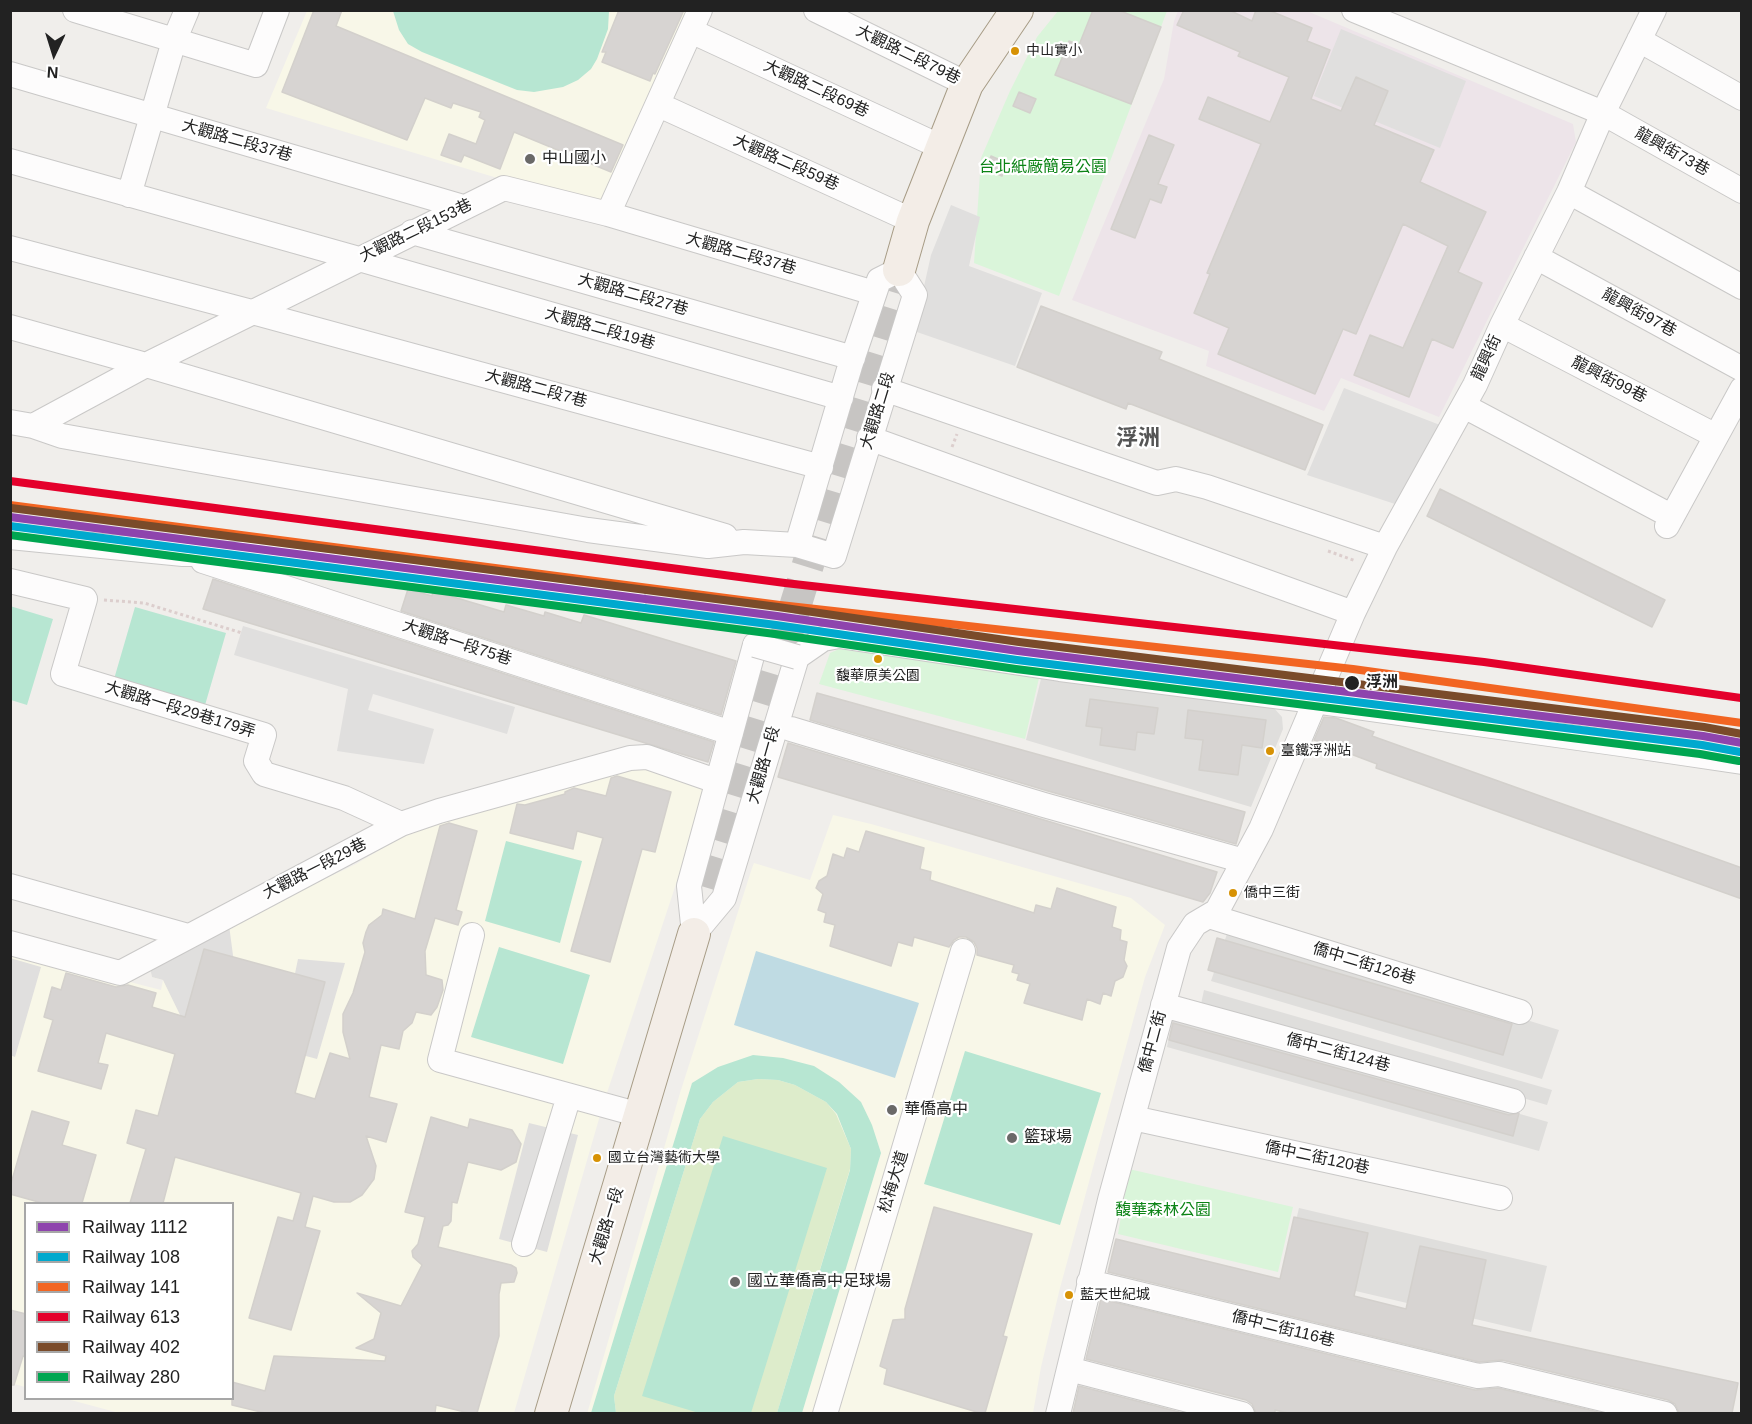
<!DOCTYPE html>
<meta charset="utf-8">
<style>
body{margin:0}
#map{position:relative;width:1752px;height:1424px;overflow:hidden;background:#f0eeeb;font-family:Helvetica,sans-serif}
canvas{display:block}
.frame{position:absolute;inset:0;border:12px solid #222;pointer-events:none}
.legend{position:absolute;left:24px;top:1202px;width:210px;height:198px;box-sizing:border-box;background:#fff;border:2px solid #a7a7a7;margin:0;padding:8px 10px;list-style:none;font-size:18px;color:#222}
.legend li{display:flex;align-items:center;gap:12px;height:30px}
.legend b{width:30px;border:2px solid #a7a7a7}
.north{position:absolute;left:24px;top:24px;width:60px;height:60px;-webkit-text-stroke:4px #fff;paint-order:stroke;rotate:184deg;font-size:16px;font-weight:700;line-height:24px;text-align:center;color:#222}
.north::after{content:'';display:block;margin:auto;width:21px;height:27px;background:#222;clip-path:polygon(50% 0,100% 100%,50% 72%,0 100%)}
</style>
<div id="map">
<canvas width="1752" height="1424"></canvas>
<div class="frame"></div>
<ul class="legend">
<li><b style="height:8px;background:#8e44ad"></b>Railway 1112</li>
<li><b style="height:8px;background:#00a9ce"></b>Railway 108</li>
<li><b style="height:8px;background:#f26522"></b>Railway 141</li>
<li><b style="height:8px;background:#e4002b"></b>Railway 613</li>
<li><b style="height:8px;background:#7a4b2a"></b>Railway 402</li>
<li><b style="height:8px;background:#00a651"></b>Railway 280</li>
</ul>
<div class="north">N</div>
</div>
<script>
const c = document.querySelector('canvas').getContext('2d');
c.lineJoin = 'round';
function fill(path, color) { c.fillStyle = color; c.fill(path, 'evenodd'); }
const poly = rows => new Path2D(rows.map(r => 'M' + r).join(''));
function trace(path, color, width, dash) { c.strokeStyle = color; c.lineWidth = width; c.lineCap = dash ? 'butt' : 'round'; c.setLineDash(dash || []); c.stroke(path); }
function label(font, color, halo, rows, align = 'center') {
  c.font = font + ' Helvetica,"Noto Sans TC",sans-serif'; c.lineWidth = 4.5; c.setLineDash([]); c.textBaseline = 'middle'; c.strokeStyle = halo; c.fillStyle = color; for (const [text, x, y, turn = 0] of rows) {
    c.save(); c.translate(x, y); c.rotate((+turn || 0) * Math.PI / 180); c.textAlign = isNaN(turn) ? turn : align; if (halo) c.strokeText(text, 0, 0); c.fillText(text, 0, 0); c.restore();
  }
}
fill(poly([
 [1041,679,1273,707,1282,717,1283,729,1251,807,1026,740],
 [1229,928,1559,1030,1542,1079,1211,981],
 [1204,990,1552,1090,1547,1105,1201,1004],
 [1173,1015,1548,1122,1539,1151,1167,1047],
 [1299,1208,1547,1266,1531,1332,1283,1274]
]), '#dfdedc');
fill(poly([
 [1178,11,1307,11,1573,124,1576,142,1439,417,1341,378,1324,411,1206,366,1209,351,1072,300,1164,79,1174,21]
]), '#ede4e9');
fill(poly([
 [307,11,690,11,603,210,266,108],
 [653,769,708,787,603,1105,514,1413,123,1414,67,1399,232,1398,232,1204,26,1204,25,1387,11,1383,10,951,161,990,163,980,152,977,149,964,356,864,420,826,629,770],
 [833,815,871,824,1131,898,1165,925,1145,977,1060,1288,1041,1367,1033,1413,587,1414,680,1093,752,868,754,863,810,880]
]), '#f8f7e8');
fill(poly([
 [758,1079,778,1080,795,1085,826,1102,836,1114,851,1149,850,1169,777,1413,616,1413,614,1396,700,1119,713,1102,738,1082]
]), '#ddeccb');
fill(poly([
 [1058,11,1167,11,1059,296,974,263,981,158,1010,91,1037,37],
 [839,649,1039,678,1025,739,819,684,830,653],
 [1129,1169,1293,1207,1278,1272,1118,1234]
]), '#daf5da');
fill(poly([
 [609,11,608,29,597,59,591,69,578,80,563,87,534,92,517,90,422,52,408,44,399,30,393,11],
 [10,606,53,619,27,705,11,700],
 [135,607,226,633,203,712,112,686],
 [506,841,582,861,560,943,485,921],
 [499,947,590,975,563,1064,471,1037],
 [965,1051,1101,1093,1060,1225,924,1184],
 [753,1055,783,1058,814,1066,839,1082,861,1102,872,1125,881,1153,802,1413,777,1413,850,1170,851,1149,837,1114,826,1102,795,1085,778,1080,758,1079,738,1082,713,1102,700,1119,614,1396,616,1413,591,1413,692,1083,718,1067],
 [723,1136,827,1168,751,1413,699,1413,642,1396]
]), '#b7e6d2');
fill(poly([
 [1341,29,1466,81,1440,148,1314,96],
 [951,205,980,217,969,266,1042,293,1015,366,914,331,931,255],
 [1344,388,1440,425,1398,505,1307,475],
 [243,626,515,707,507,734,373,694,368,710,434,729,424,764,337,751,348,689,234,655],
 [229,925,236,978,292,988,298,959,345,963,317,1059,184,1023,163,980,152,977,149,964],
 [10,958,41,967,15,1057,10,1055],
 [529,1123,578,1135,547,1252,499,1239]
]), '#e0dfde');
fill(poly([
 [756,951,919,1003,895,1078,734,1025]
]), '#bfdbe3');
const building = poly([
 [314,10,342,10,336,26,623,145,611,172,514,132,500,169,464,155,461,162,441,155,449,134,476,144,485,120,479,117,481,112,453,103,451,108,425,98,407,140,282,92,314,10],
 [619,10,684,10,655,74,653,73,650,81,602,62,606,52,602,52,619,10],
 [1093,10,1118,10,1161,27,1131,104,1055,75,1069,41,1079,45,1093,10],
 [1184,10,1229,10,1252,21,1256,10,1268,10,1312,28,1307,41,1330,50,1311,99,1341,111,1356,77,1388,91,1374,125,1434,150,1420,182,1486,212,1458,272,1482,283,1453,348,1432,339,1409,397,1354,375,1370,335,1403,348,1448,246,1403,224,1356,334,1343,329,1315,394,1218,354,1229,328,1194,313,1210,274,1207,273,1261,144,1199,119,1208,97,1270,122,1289,77,1238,56,1240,52,1177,25,1184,10],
 [1019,92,1036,99,1030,113,1013,106,1019,92],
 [1149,135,1174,145,1158,184,1167,187,1161,203,1150,199,1135,238,1111,229,1149,135],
 [991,156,1007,163,1002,176,986,169,991,156],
 [1041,306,1162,352,1159,359,1323,425,1305,470,1128,403,1126,409,1017,367,1041,306],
 [1440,489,1665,600,1652,627,1427,516,1440,489],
 [213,579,714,742,708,762,203,609,213,579],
 [408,589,432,596,433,591,504,612,506,605,544,616,545,612,581,623,584,615,736,661,721,715,401,611,408,589],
 [817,693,1245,812,1236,844,1048,791,810,720,817,693],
 [1090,699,1158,708,1154,734,1137,732,1135,750,1100,745,1102,728,1086,726,1090,699],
 [1188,710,1266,720,1262,748,1242,745,1238,775,1199,770,1203,740,1185,738,1188,710],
 [1324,717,1336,718,1374,732,1372,736,1742,868,1742,899,1376,768,1377,764,1314,740,1324,717],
 [788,743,1217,872,1210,893,1203,902,778,777,788,743],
 [617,776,671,792,655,852,642,849,610,962,571,951,603,838,577,831,573,849,510,833,517,804,525,805,565,794,565,792,574,788,606,796,611,778,617,776],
 [449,823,477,831,456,910,462,912,458,925,435,918,425,951,426,975,442,980,443,990,437,1007,431,1015,416,1012,412,1023,403,1031,399,1049,381,1045,369,1097,397,1104,386,1142,366,1136,376,1166,374,1179,362,1195,350,1202,334,1202,313,1196,305,1227,320,1231,291,1330,249,1318,278,1217,293,1221,301,1193,175,1157,163,1203,130,1203,146,1149,127,1143,136,1110,158,1116,175,1054,106,1033,98,1063,108,1065,101,1089,38,1071,53,1020,44,1017,52,987,61,990,66,973,116,987,128,985,156,993,152,1007,185,1017,204,949,325,982,295,1093,315,1099,330,1053,350,1059,343,1032,343,1014,353,993,365,952,363,943,366,932,369,925,382,915,383,909,415,919,440,826,449,823],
 [866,831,924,848,920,869,931,872,930,880,1034,913,1036,905,1051,909,1057,888,1116,907,1112,927,1121,930,1120,940,1127,942,1124,960,1127,966,1123,977,1115,981,1111,996,1103,993,1100,1004,1087,999,1082,1020,1024,1003,1030,984,1017,980,1019,974,1012,972,1014,965,977,955,977,948,974,942,966,937,959,937,954,940,949,947,914,937,912,946,898,942,891,966,830,946,835,925,824,922,826,913,818,910,823,894,816,888,819,881,827,876,833,854,844,858,847,848,859,852,866,831],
 [1217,938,1512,1024,1503,1055,1208,970,1217,938],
 [1173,1023,1509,1115,1519,1113,1513,1136,1169,1040,1173,1023],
 [32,1111,69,1122,62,1145,96,1155,82,1203,42,1203,10,1194,10,1187,32,1111],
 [431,1117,468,1128,470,1119,512,1130,521,1144,516,1162,501,1170,468,1162,457,1203,452,1202,451,1221,448,1225,443,1226,438,1247,511,1265,516,1268,517,1273,514,1282,501,1283,499,1294,499,1336,477,1413,469,1413,436,1405,435,1413,265,1413,232,1405,232,1382,265,1391,274,1356,385,1361,386,1356,356,1348,374,1339,381,1313,357,1293,401,1306,422,1265,413,1257,412,1251,418,1244,425,1217,405,1212,431,1117],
 [934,1207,1032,1234,1003,1336,1007,1337,985,1413,980,1413,884,1384,887,1369,880,1366,893,1320,905,1319,905,1309,934,1207],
 [1294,1217,1368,1233,1354,1296,1406,1309,1420,1246,1486,1260,1472,1325,1738,1383,1732,1413,1679,1413,1675,1404,1668,1400,1502,1360,1479,1362,1108,1272,1116,1239,1280,1279,1294,1217],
 [1101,1299,1475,1390,1498,1388,1602,1413,1288,1413,1275,1410,1275,1413,1256,1413,1252,1404,1246,1400,1086,1359,1101,1299],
 [10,1310,26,1314,26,1357,23,1356,14,1385,10,1385,10,1310],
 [1079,1386,1183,1413,1073,1413,1079,1386]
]);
fill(building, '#d7d4d2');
trace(building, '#d3d0cc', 1.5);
trace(poly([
 [694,934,899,270]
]), '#c7c5c3', 32, [32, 16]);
const minor = poly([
 [75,10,256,65,277,10],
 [816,10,967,84],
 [1354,10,1603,113,1742,191],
 [691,31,941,147],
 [1639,40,1742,98],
 [10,74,463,207],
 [659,105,913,221],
 [10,161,359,259,841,398],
 [1569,192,1742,287],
 [129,195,174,41,187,10],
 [608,214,874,293],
 [412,232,853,358],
 [10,248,252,312,821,467],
 [1536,257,1742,369],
 [1502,325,1716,436],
 [10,327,146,365,725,536],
 [884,389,1157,483,1176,479,1207,487,1385,547],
 [1464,406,1671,516],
 [10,422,33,426,62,436,588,530,708,546,744,542,797,545,834,556,915,295,899,270,879,280,850,366,797,545],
 [33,426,146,365,504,188,608,214,700,10],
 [869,438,1353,613],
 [1667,526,1742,389],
 [10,537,183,554,268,554,634,600],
 [203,561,731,733],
 [10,581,85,599,63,674,264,735,256,761,264,774,344,798,401,824],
 [791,729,1044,805,1244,861],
 [10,886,188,936],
 [1209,916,1520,1012],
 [694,934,724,898,797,657,823,639,839,636,1060,669,1314,701,1621,744,1742,762],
 [694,934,689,886,755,645],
 [472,935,440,1060,640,1115],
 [10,943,120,973,401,824,439,811,630,758,647,757,716,781],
 [1163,1005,1513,1101],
 [1133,1118,1500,1198],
 [524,1244,569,1096],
 [1089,1282,1478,1376,1499,1374,1665,1414],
 [1069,1369,1242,1414],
 [825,1414,963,951],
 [1058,1414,1110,1200,1179,948,1195,924,1217,911,1261,829,1353,613,1385,547,1475,385,1502,325,1569,192,1603,113,1654,10]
]);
const major = poly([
 [899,270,913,221,967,84,1017,10],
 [551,1414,694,934]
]);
trace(minor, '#c9c8c7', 26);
trace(major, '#a79c86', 34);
trace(poly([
 [952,447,957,434],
 [1328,551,1356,561],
 [104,600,144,603,242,633]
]), '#dccecd', 3, [3, 3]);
trace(minor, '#fdfcfc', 24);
trace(major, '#f3ede7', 32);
const minorBridge = poly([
 [755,645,797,657]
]);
trace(minorBridge, '#c9c8c7', 26, []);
trace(minorBridge, '#fdfcfc', 24);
trace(poly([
 [10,517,777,616,1018,651,1703,736,1742,743]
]), '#8e44ad', 8);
trace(poly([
 [10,526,776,625,1017,660,1702,745,1740,752]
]), '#00a9ce', 8);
trace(poly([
 [10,505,780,605,1353,669,1742,723]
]), '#f26522', 8);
trace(poly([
 [10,481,785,583,1484,662,1741,698]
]), '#e4002b', 8);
trace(poly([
 [11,508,778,607,1019,642,1704,727,1742,734]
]), '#7a4b2a', 8);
trace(poly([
 [10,535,775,634,1016,669,1700,754,1739,761]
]), '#00a651', 8);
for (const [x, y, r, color] of [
 [1015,51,5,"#d79205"],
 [530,159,6,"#6a6968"],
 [878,659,5,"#d79205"],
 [1352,683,8,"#222"],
 [1270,751,5,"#d79205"],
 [1233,893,5,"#d79205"],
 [892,1110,6,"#6a6968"],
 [1012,1138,6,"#6a6968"],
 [597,1158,5,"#d79205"],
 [735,1282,6,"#6a6968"],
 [1069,1295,5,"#d79205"]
]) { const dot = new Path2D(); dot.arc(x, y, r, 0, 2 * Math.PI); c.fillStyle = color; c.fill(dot); trace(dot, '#fff', 2); }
label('14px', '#222', '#fff', [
 ["中山實小",1026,51],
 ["馥華原美公園",878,676,"center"],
 ["臺鐵浮洲站",1281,751],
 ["僑中三街",1244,893],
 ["國立台灣藝術大學",608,1158],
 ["藍天世紀城",1080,1295]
], 'left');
label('16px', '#222', '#fff', [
 ["大觀路二段79巷",908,55,26],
 ["大觀路二段69巷",816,89,25],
 ["大觀路二段37巷",237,141,16],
 ["龍興街73巷",1672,152,29],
 ["大觀路二段59巷",786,163,24],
 ["大觀路二段153巷",416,231,-26],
 ["大觀路二段37巷",741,254,16],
 ["大觀路二段27巷",633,295,16],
 ["龍興街97巷",1639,313,29],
 ["大觀路二段19巷",600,329,16],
 ["龍興街",1487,358,-65],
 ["龍興街99巷",1609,380,27],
 ["大觀路二段7巷",536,389,15],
 ["大觀路二段",878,411,-73],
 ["大觀路一段75巷",457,643,18],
 ["大觀路一段29巷179弄",180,710,17],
 ["大觀路一段",764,765,-74],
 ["大觀路一段29巷",315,869,-27],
 ["僑中二街126巷",1364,964,17],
 ["僑中二街",1153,1042,-75],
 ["僑中二街124巷",1338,1053,15],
 ["僑中二街120巷",1317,1158,12],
 ["松梅大道",894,1182,-73],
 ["大觀路一段",607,1226,-73],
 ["僑中二街116巷",1283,1329,14]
]);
label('16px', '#222', '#fff', [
 ["中山國小",542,159],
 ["華僑高中",904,1110],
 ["籃球場",1024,1138],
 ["國立華僑高中足球場",747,1282]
], 'left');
label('16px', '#0c8416', '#fff', [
 ["台北紙廠簡易公園",1043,168],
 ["馥華森林公園",1163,1211]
]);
label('bold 16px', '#222', '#fff', [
 ["浮洲",1366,683]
], 'left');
label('bold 22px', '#555', '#fff', [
 ["浮洲",1138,439]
]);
</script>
